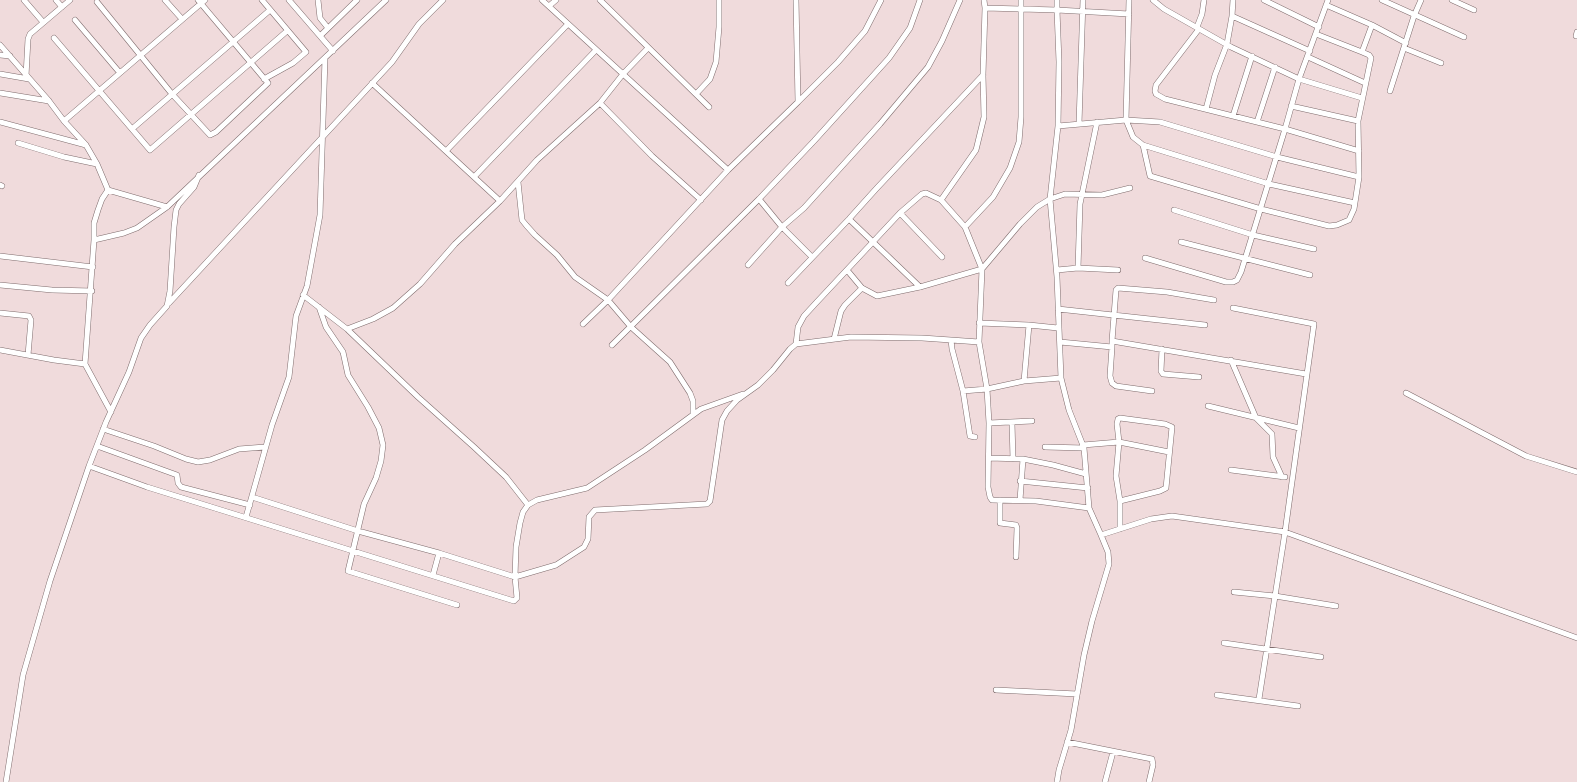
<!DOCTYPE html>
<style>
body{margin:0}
canvas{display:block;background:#f0dbdc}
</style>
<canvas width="1577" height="782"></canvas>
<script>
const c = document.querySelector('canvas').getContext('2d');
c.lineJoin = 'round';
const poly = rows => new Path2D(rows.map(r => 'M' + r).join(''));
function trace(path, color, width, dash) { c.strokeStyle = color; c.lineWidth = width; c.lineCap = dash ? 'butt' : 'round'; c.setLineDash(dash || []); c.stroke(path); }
const minor = poly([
 [24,0,43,22],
 [56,0,62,7],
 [165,0,182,19],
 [262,0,306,52,293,63,264,79],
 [289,0,333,51],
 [318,0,320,18,328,28],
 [542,0,728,170],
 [600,0,709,107],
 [920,0,910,28,889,58,814,141,759,199,782,227,804,208,880,124,928,67,942,41,960,0],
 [984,0,985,8,1057,10,1059,62,1058,126],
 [1057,0,1057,10,1129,14],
 [1129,0,1126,120,1058,126,1050,199,1057,277,1061,378,1069,410,1084,448,1089,508,1101,535,1151,519,1172,516,1285,532,1314,324,1233,308],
 [1153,0,1164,9,1231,47,1299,79,1328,0],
 [1264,0,1319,27],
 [1382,0,1464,37],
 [1452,0,1474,10],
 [97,2,172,94,210,135,216,132,268,83,198,0],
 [1326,5,1372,25,1406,43],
 [549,6,556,0],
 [1232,16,1310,51],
 [75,20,120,73],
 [1197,27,1202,14,1204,0],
 [1199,29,1156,85,1155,91,1156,94,1165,99,1285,129,1299,79,1362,98],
 [320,36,357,0],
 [1576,36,1577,32],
 [54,38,150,150,287,31],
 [0,45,49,101,64,121,86,145,97,164,108,190,167,207],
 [1404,48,1441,63],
 [1362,52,1372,25],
 [0,55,10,56],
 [1308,57,1365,83],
 [0,74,29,79],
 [26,76,28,39,30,34,70,0],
 [372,83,500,201],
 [1390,91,1414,16,1421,0],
 [0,93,49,101],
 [696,94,710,79,716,62,719,27,719,0],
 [798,102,838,62,865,31,881,0],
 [600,103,652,156,701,200],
 [1291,106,1358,121],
 [1206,109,1215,75,1227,44,1232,16,1233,0],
 [1233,116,1252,56],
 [64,121,205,0],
 [0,122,86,145],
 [1257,122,1275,67],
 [1079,124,1083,0],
 [132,129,270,10],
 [18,143,64,157,97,164],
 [1143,145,1150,176,1261,209,1329,226,1337,225,1349,220,1354,209,1359,177,1358,121,1371,58,1369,55,1362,52,1316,34],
 [446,151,568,24],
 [474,177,596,50],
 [518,182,522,220,526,225,535,235,557,255,575,277,608,300,631,327,670,362,690,393,693,401,693,414],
 [0,185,2,186],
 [1355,203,1269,184,1143,145,1133,137,1126,120,1160,122,1277,157,1359,177],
 [1174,210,1253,235,1314,249],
 [900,213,942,257],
 [849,219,920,287],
 [965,227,993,197,1010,168,1019,142,1021,117,1021,0],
 [94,240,94,223,98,210,102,199,108,190],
 [1181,242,1310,275],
 [0,256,93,267],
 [1145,258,1226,282,1233,282,1237,280,1241,272,1285,129,1359,151],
 [748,265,782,227,812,257],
 [1078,268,1080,204,1097,122],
 [847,270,862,288,877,296,920,287,982,269,965,227,941,200],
 [1057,270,1078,268,1118,270],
 [788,283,849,219,876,189,983,75],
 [0,285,52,290,92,291],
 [303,295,347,329,418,397,474,447,506,477,528,505],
 [169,303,392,62,419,24,443,0],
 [319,307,326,327,343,352,348,375,368,407,379,428,383,445,381,461,376,478,364,504,348,571,457,605],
 [1058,309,1205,325],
 [0,313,29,316,31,320,28,355],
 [979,323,1029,325,1058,328],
 [583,324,608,300,728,170,798,102,796,0],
 [347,329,373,319,393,308,420,284,455,244,500,201,537,160,600,103,623,74,648,48],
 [834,339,841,311,845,305,862,288],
 [1112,341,1116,290,1118,288,1167,292,1214,300],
 [979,342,951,340,952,349,963,391,987,389,989,423,988,487,990,497,992,500,1036,501,1089,508],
 [1060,342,1112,347,1112,341,1306,374],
 [796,344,798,327,804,316,815,304,900,213,922,194,926,193,941,200,976,150,984,117,983,75,985,8],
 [612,345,759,199],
 [1112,347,1110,376,1112,383,1116,386,1152,391],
 [1162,349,1161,371,1163,374,1199,377],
 [0,350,54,360,85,364],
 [1231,360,1256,418,1272,434,1273,457,1282,477],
 [1061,378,1024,381,987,389,979,342,982,269,1020,224,1037,207,1050,199,1065,194,1102,195,1130,188],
 [1024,381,1029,325],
 [963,391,970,436,975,437],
 [1406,393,1526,456,1577,472],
 [1208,406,1299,428],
 [111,412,85,364,94,240,124,233,137,228,167,207,386,0],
 [989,423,1032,421],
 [1012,423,1013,459],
 [103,429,154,446,186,459,198,462,210,460,239,449,265,447],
 [1083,445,1119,442,1169,452],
 [97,446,177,475,178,483,181,487,250,505],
 [1045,447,1084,448],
 [989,458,1023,459,1053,465,1086,474],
 [89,466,147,487,514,601,517,598,515,577,556,565,584,547,588,539,589,517,595,510,707,504,710,501,722,420,727,411,737,400,758,385,773,370,790,349,796,344,851,337,922,338,951,340],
 [1231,470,1285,477],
 [1020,481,1088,488],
 [252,497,358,531,439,553,515,577,516,547,520,523,523,512,528,505,537,500,587,488,645,450,701,409,743,394],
 [1000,500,1000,523,1016,525,1017,528,1016,557],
 [1020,500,1023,459],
 [246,517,272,425,289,377,296,316,307,286,320,215,325,58],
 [1120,529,1120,501,1116,476,1119,442,1117,424,1118,419,1120,418,1165,424,1172,427,1166,488,1160,491,1120,501],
 [433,575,439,553],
 [1234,592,1275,596,1336,606],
 [1224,643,1321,657],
 [996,690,1077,694],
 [1217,695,1298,706],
 [1259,699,1285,532,1577,638],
 [1067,742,1152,759,1153,765,1149,782],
 [6,782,23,675,50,581,89,466,106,422,129,372,141,338,150,325,167,306,170,291,174,227,176,210,179,204,194,187,199,175],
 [1057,782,1059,770,1071,730,1084,655,1092,621,1109,564,1108,552,1101,535],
 [1105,782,1113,752]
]);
trace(minor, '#7f6c6d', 6);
trace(minor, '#fff', 5);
</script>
